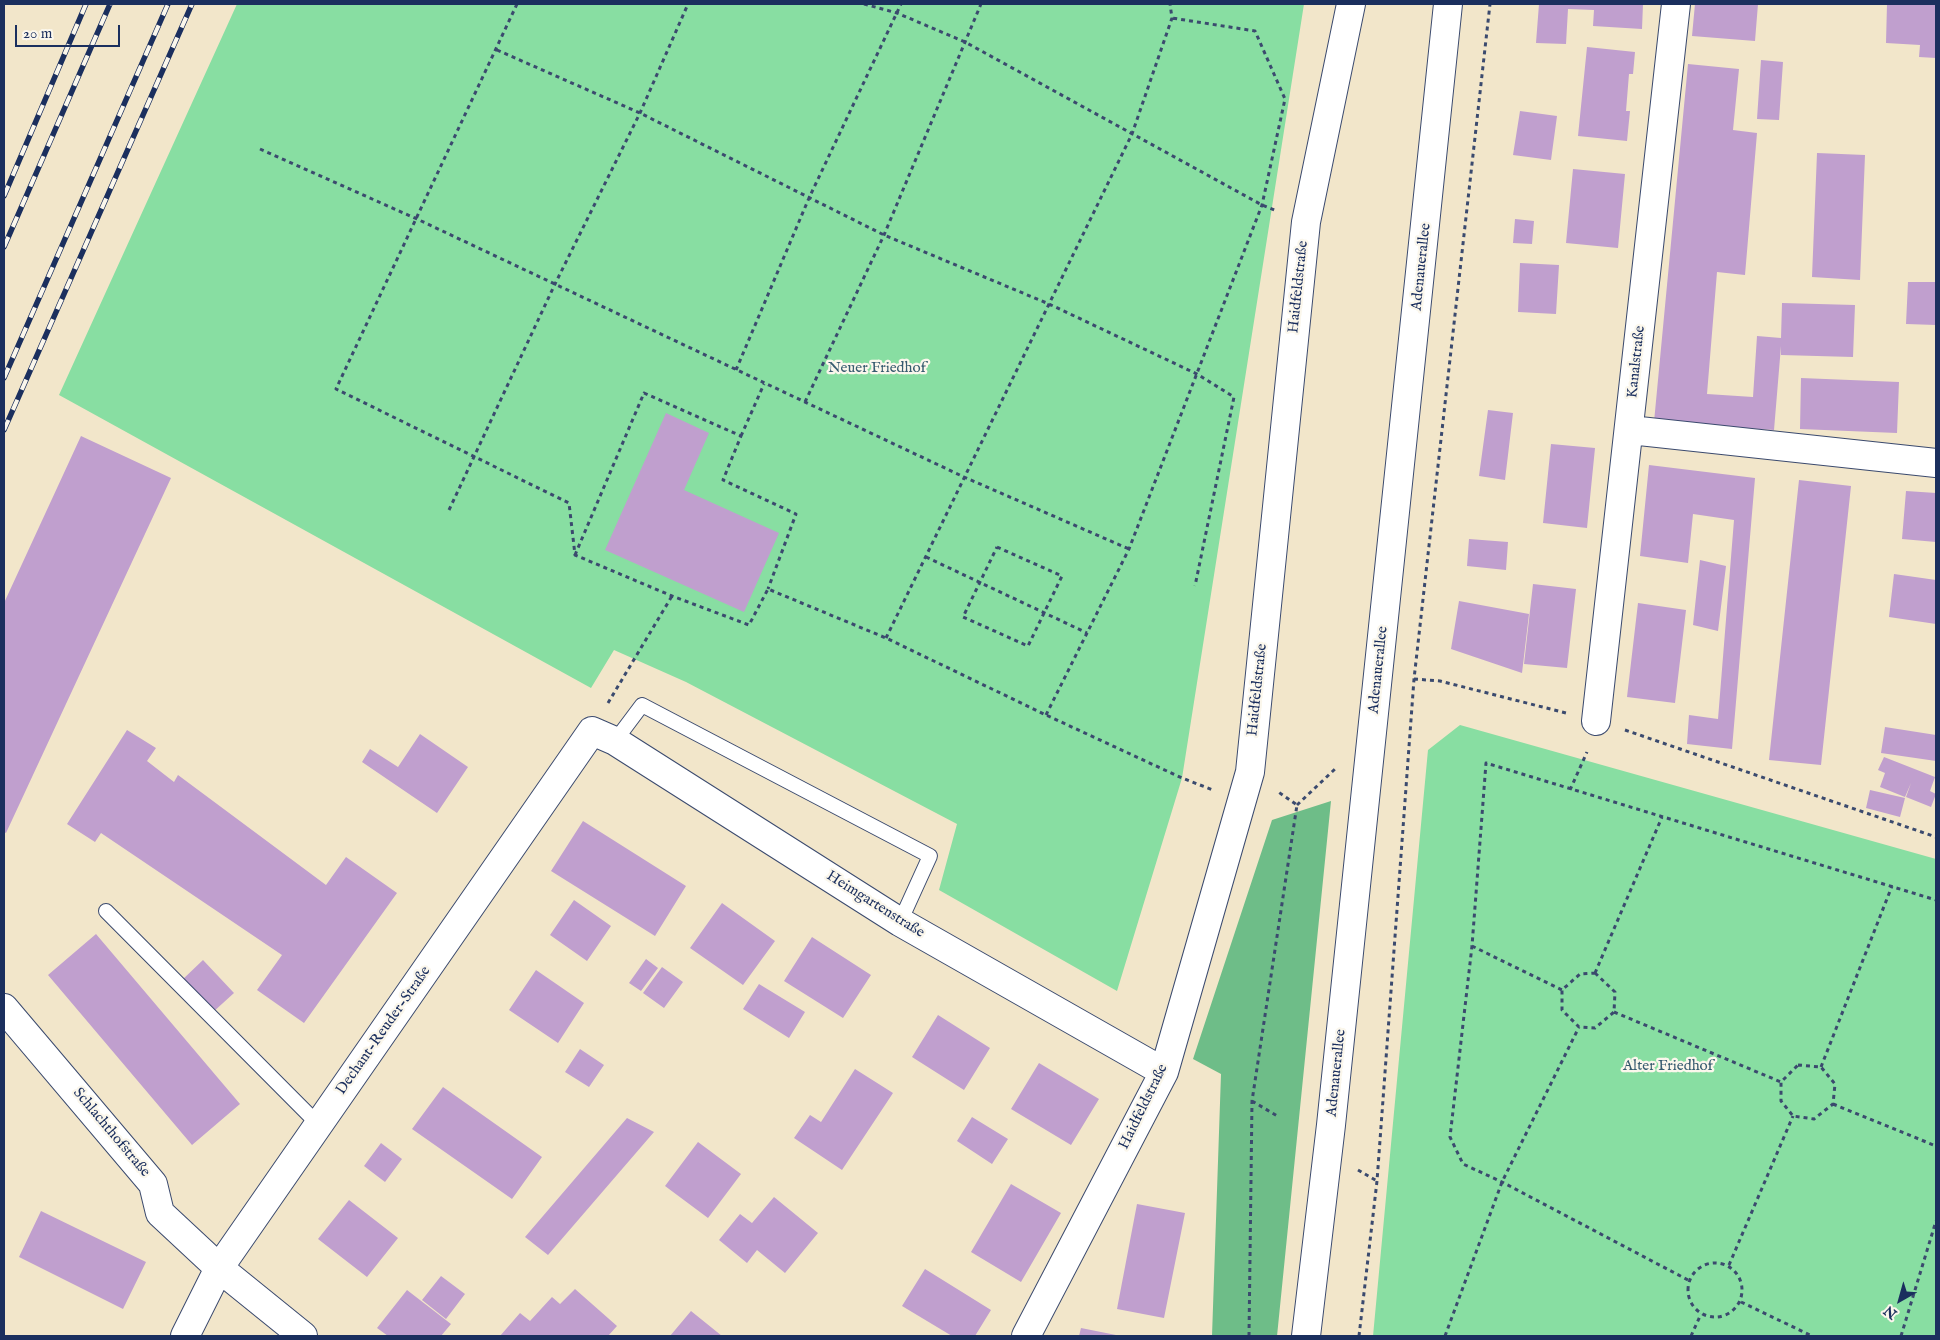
<!DOCTYPE html>
<meta charset="utf-8">
<style>
body{margin:0}
#map{position:relative;width:1940px;height:1340px;overflow:hidden;background:#f2e6ca;font-family:"IM FELL English",serif}
canvas{display:block}
.frame{position:absolute;inset:0;border:5px solid #1b2f5e;pointer-events:none}
.north{position:absolute;left:1875px;top:1275px;width:50px;height:50px;-webkit-text-stroke:4px #fbf7ec;paint-order:stroke;rotate:218deg;font-size:14px;font-weight:700;line-height:20px;text-align:center;color:#1b2f5e}
.north::after{content:'';display:block;margin:auto;width:18px;height:22px;background:#1b2f5e;clip-path:polygon(50% 0,100% 100%,50% 72%,0 100%)}
.scale{position:absolute;left:15px;top:25px;width:105px;height:22px;box-sizing:border-box;border:2px solid #1b2f5e;border-top:0;padding-left:6px;font-size:15px;line-height:18px;white-space:nowrap;color:#1b2f5e;-webkit-text-stroke:4px #fbf7ec;paint-order:stroke}
</style>
<div id="map">
<canvas width="1940" height="1340"></canvas>
<div class="frame"></div>
<div class="north">N</div>
<div class="scale">20 m</div>
</div>
<script>
const c = document.querySelector('canvas').getContext('2d');
c.lineJoin = 'round';
function fill(path, color) { c.fillStyle = color; c.fill(path, 'evenodd'); }
const poly = rows => new Path2D(rows.map(r => 'M' + r).join(''));
function trace(path, color, width, dash) { c.strokeStyle = color; c.lineWidth = width; c.lineCap = dash ? 'butt' : 'round'; c.setLineDash(dash || []); c.stroke(path); }
function label(font, color, halo, rows, align = 'center') {
  c.font = font + ' "IM FELL English",serif'; c.lineWidth = 4.5; c.setLineDash([]); c.textBaseline = 'middle'; c.strokeStyle = halo; c.fillStyle = color; for (const [text, x, y, turn = 0] of rows) {
    c.save(); c.translate(x, y); c.rotate((+turn || 0) * Math.PI / 180); c.textAlign = isNaN(turn) ? turn : align; if (halo) c.strokeText(text, 0, 0); c.fillText(text, 0, 0); c.restore();
  }
}
fill(poly([
 [237,4,1304,4,1182,778,1117,991,939,890,957,824,686,682,614,650,591,688,59,395],
 [1460,725,1936,859,1936,1336,1373,1336,1428,750]
]), '#88dea2');
fill(poly([
 [1331,801,1277,1336,1212,1336,1221,1074,1193,1059,1272,820]
]), '#6ebd88');
fill(poly([
 [1539,4,1643,4,1642,29,1593,26,1594,10,1568,9,1566,44,1536,43],
 [1695,4,1758,4,1755,41,1692,36],
 [1887,4,1936,4,1936,58,1919,57,1920,45,1886,43],
 [1587,47,1635,52,1633,74,1629,74,1626,111,1630,111,1627,141,1578,136],
 [1761,60,1783,62,1779,120,1757,119],
 [1688,64,1739,69,1733,130,1757,133,1745,275,1717,272,1707,394,1753,397,1757,336,1781,338,1782,303,1855,305,1853,357,1781,355,1781,346,1774,430,1654,422],
 [1520,111,1557,116,1551,160,1513,155],
 [1817,153,1865,155,1860,280,1812,277],
 [1573,169,1625,174,1618,248,1566,243],
 [1515,219,1534,221,1532,244,1513,243],
 [1520,263,1559,265,1556,314,1518,312],
 [1908,282,1936,282,1936,325,1906,324],
 [1801,378,1899,382,1897,433,1800,429],
 [1488,410,1513,413,1505,480,1479,476],
 [666,413,709,433,684,490,779,533,744,612,605,550],
 [81,436,171,478,6,833,4,832,4,603],
 [1551,444,1595,448,1587,528,1543,523],
 [1649,465,1755,478,1732,749,1687,744,1689,715,1718,719,1734,520,1693,514,1688,563,1640,556],
 [1799,480,1851,486,1821,765,1769,760],
 [1906,491,1936,493,1936,542,1902,539],
 [1469,539,1508,542,1506,570,1467,566],
 [1700,560,1726,566,1718,631,1693,625],
 [1894,574,1936,580,1936,624,1889,617],
 [1533,584,1576,589,1567,668,1524,664],
 [1459,601,1529,614,1522,673,1451,649],
 [1638,603,1686,610,1675,703,1627,697],
 [1885,727,1936,735,1936,761,1881,753],
 [127,730,156,748,147,761,174,782,178,775,326,885,346,857,397,893,304,1023,257,990,282,955,101,833,95,842,67,824],
 [420,734,468,767,437,813,362,762,370,749,398,767],
 [1884,757,1935,777,1930,791,1936,794,1931,807,1906,797,1911,783,1905,797,1880,787,1885,773,1878,770],
 [1870,790,1905,798,1900,817,1866,808],
 [583,821,686,886,655,936,551,871],
 [574,900,611,926,587,961,550,935],
 [722,903,775,941,743,985,690,948],
 [96,934,240,1104,192,1145,48,975],
 [812,937,871,975,843,1018,784,981],
 [646,959,658,968,641,991,629,983],
 [203,960,234,993,212,1013,181,981],
 [662,967,683,982,664,1008,643,993],
 [536,970,584,1003,558,1043,509,1010],
 [759,984,805,1012,789,1038,743,1009],
 [938,1015,990,1048,964,1090,912,1057],
 [580,1049,604,1065,589,1087,565,1072],
 [1039,1063,1099,1099,1071,1145,1011,1109],
 [855,1069,893,1093,842,1170,794,1138,810,1115,821,1122],
 [443,1087,542,1157,512,1199,412,1129],
 [972,1117,1008,1139,992,1164,957,1141],
 [627,1118,654,1132,548,1255,525,1237],
 [698,1142,741,1174,708,1218,665,1186],
 [381,1143,402,1159,385,1182,364,1166],
 [1011,1184,1061,1213,1021,1282,971,1252],
 [774,1197,818,1233,785,1273,757,1250,747,1263,719,1240,740,1214,752,1223],
 [349,1200,398,1238,367,1277,318,1239],
 [1137,1204,1185,1213,1164,1318,1117,1309],
 [41,1211,146,1262,123,1309,19,1257],
 [925,1269,991,1310,975,1336,952,1336,902,1306],
 [441,1276,465,1294,446,1319,422,1300],
 [575,1289,617,1326,608,1336,500,1336,520,1313,530,1321,552,1297,560,1304],
 [407,1290,451,1324,441,1336,388,1336,377,1328],
 [691,1311,722,1336,670,1336],
 [1081,1328,1116,1335,1116,1336,1079,1336]
]), '#c09fce');
const service = poly([
 [615,741,642,705,930,856,900,922],
 [106,911,319,1125]
]);
const minor = poly([
 [1630,430,1936,463],
 [1596,721,1676,4],
 [4,1008,153,1184,160,1213,219,1268,303,1336],
 [185,1336,219,1268,592,731,615,741,900,922,1164,1072],
 [1026,1336,1164,1072,1250,772,1306,222,1351,4]
]);
const secondary = poly([
 [1306,1336,1331,1125,1448,4]
]);
trace(service, '#3b4a6e', 16);
trace(minor, '#3b4a6e', 30);
trace(secondary, '#3b4a6e', 30);
trace(poly([
 [517,4,336,389,569,503,575,555,672,596,749,625,768,589,886,638,1046,715,1182,778,1213,790],
 [864,4,897,13,965,42,1262,205,1277,211],
 [497,50,640,113,884,235,1049,304,1197,374,1234,397,1195,586],
 [260,149,417,219,964,477,1129,549],
 [736,370,809,198,901,4],
 [805,402,884,235,981,4],
 [741,436,764,384],
 [449,510,555,284,640,113,688,4],
 [997,547,1062,576,1028,646,963,617,997,547],
 [575,555,644,393,741,436,723,480,796,514,768,589],
 [926,557,1087,633],
 [886,638,1132,134,1172,18,1170,4],
 [1414,679,1440,681,1566,713],
 [608,703,672,596],
 [1046,715,1129,549,1262,205,1285,99,1255,31,1172,18],
 [1625,730,1936,837],
 [1570,790,1587,752],
 [1297,805,1335,769],
 [1472,946,1562,990],
 [1595,973,1615,992,1614,1012,1595,1028,1579,1027,1562,1010,1562,990,1580,974,1595,973],
 [1595,973,1662,817],
 [1614,1012,1781,1082],
 [1798,1065,1821,1067,1835,1084,1833,1104,1814,1119,1793,1116,1781,1101,1781,1082,1798,1065],
 [1821,1067,1892,886],
 [1252,1101,1279,1117],
 [1833,1104,1936,1146],
 [1358,1170,1377,1181],
 '1688 1290a27 27 0 1 1 54 0a27 27 0 1 1-54 0Z',
 [1729,1265,1793,1116],
 [1688,1280,1502,1182,1463,1164,1450,1137,1472,946,1486,763,1936,900],
 [1741,1302,1812,1336],
 [1249,1336,1252,1101,1297,805,1277,791],
 [1359,1336,1377,1181,1414,679,1490,4],
 [1445,1336,1502,1182,1579,1027],
 [1691,1336,1701,1314],
 [1901,1336,1936,1221]
]), '#3b4a6e', 3, [4, 4]);
trace(service, '#fff', 14);
trace(minor, '#fff', 28);
trace(secondary, '#fff', 28);
const rail = poly([
 [4,196,86,4],
 [4,247,110,4],
 [4,378,168,4],
 [4,430,192,4]
]);
trace(rail, '#1b2f5e', 5.5);
trace(rail, '#fbf7ec', 4, [11]);
label('15px', '#1b2f5e', '#fbf7ec', [
 ["Adenauerallee",1422,267,-84],
 ["Haidfeldstraße",1299,287,-84],
 ["Kanalstraße",1637,362,-84],
 ["Adenauerallee",1379,670,-84],
 ["Haidfeldstraße",1258,690,-84],
 ["Heimgartenstraße",875,905,32],
 ["Dechant-Reuder-Straße",384,1031,-55],
 ["Adenauerallee",1337,1073,-84],
 ["Haidfeldstraße",1144,1107,-64],
 ["Schlachthofstraße",111,1133,50]
]);
label('15px', '#365b6f', '#fbf7ec', [
 ["Neuer Friedhof",877,369],
 ["Alter Friedhof",1668,1067]
]);
</script>
